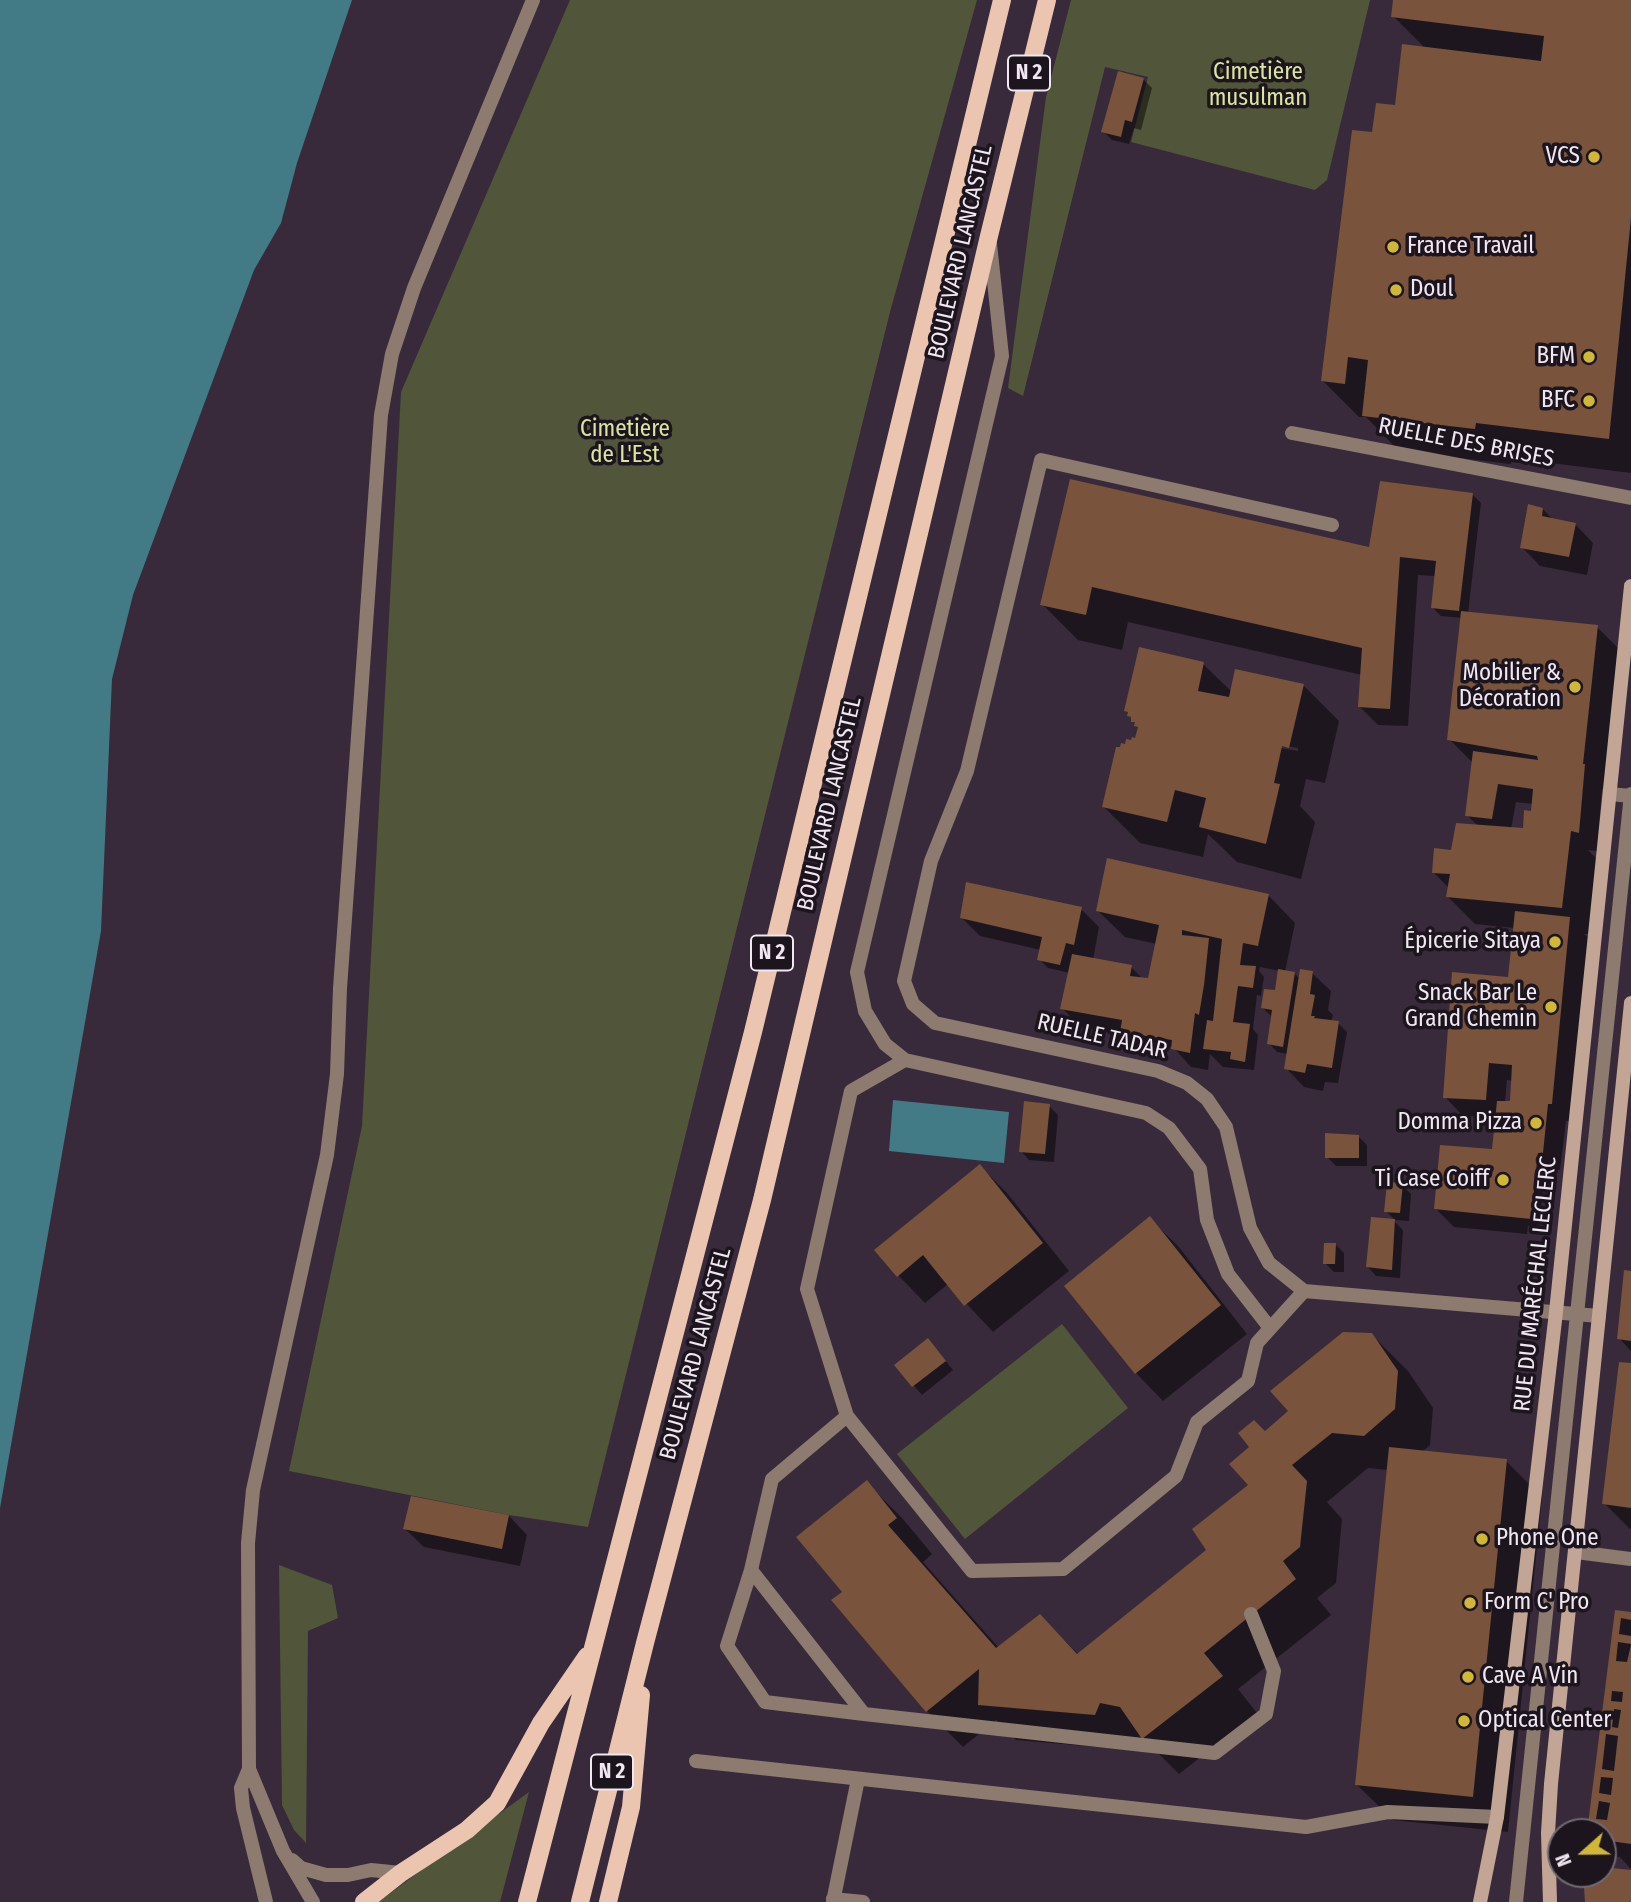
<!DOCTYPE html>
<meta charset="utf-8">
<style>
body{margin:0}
#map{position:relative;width:1631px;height:1902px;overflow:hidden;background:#382a3b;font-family:"Fira Sans Condensed",sans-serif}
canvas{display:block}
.north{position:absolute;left:1547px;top:1818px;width:70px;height:70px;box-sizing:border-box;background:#1c151d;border:2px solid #716972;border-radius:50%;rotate:249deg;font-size:19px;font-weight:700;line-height:28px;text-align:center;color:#f0e7f2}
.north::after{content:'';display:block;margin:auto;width:24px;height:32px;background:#d0b736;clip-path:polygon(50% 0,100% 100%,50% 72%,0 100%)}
</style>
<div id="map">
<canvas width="1631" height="1902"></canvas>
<div class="north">N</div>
</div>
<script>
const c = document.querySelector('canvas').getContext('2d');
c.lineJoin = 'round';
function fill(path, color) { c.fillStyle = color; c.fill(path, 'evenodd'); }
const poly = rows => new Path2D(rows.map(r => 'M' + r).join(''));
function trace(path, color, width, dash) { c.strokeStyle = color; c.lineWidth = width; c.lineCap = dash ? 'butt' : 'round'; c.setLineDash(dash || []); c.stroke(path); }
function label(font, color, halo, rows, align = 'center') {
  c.font = font + ' "Fira Sans Condensed",sans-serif'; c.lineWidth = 7; c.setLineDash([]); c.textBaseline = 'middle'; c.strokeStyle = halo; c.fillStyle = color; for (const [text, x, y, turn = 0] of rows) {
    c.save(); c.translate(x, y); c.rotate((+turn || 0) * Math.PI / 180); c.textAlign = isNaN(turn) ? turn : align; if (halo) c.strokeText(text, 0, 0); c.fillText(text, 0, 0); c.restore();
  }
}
fill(poly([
 [570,0,977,0,890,312,588,1527,509,1515,289,1471,362,1126,401,392],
 [1071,0,1370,0,1327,180,1315,190,1131,142,1148,77,1105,67,1023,396,1008,388,1046,97],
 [1062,1324,1128,1408,965,1539,897,1454],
 [279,1565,332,1585,338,1618,308,1631,306,1843,294,1830,282,1805],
 [529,1792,500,1902,378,1902]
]), '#515539');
fill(poly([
 [0,0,352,0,297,163,281,223,254,270,133,595,112,679,101,931,0,1508],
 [893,1100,1009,1112,1004,1163,889,1151]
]), '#427a86');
fill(poly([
 [1395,0,1631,0,1631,473,1511,458,1511,464,1399,451,1366,417,1359,417,1323,381,1374,134,1397,107,1425,48,1393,16],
 [1143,79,1152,88,1141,130,1134,128,1129,144,1112,140,1103,131],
 [1071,481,1368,549,1472,494,1481,503,1468,613,1597,627,1624,654,1610,790,1602,789,1597,851,1588,850,1598,860,1589,934,1584,934,1588,937,1570,1121,1566,1121,1560,1170,1545,1169,1539,1227,1528,1226,1527,1234,1454,1227,1436,1209,1493,1151,1497,1117,1463,1116,1445,1097,1513,979,1515,928,1475,924,1448,897,1449,888,1433,872,1479,827,1467,815,1473,763,1449,739,1462,618,1441,616,1432,607,1435,576,1418,575,1408,726,1378,725,1359,706,1362,675,1128,622,1122,650,1078,640,1042,604],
 [1516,802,1533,804,1532,813,1524,830,1511,829],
 [1507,1080,1513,1081,1511,1103,1505,1103],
 [1543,509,1553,520,1575,524,1593,543,1587,575,1540,566,1522,547],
 [1203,664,1232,692,1303,685,1339,721,1325,783,1306,779,1300,806,1315,822,1301,879,1237,862,1208,834,1203,857,1140,843,1104,807,1127,746,1137,740,1140,729,1126,710],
 [1276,744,1298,748,1298,751,1281,748],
 [1268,895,1295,923,1285,972,1294,973,1300,979,1312,973,1331,991,1328,1010,1333,1015,1331,1022,1338,1023,1347,1032,1338,1083,1325,1082,1323,1091,1304,1087,1286,1068,1288,1054,1277,1052,1269,1043,1271,1016,1262,1007,1277,992,1280,971,1260,967,1259,971,1264,977,1261,996,1257,995,1253,1029,1258,1035,1254,1070,1223,1067,1210,1054,1208,1070,1191,1067,1173,1047,1130,1040,1125,1034,1081,1027,1062,1008,1070,973,1048,968,1039,959,1041,950,980,936,962,918,1081,909,1099,927,1093,960,1131,967,1144,980,1154,982,1157,944,1125,937,1097,910],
 [1049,1106,1058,1115,1054,1162,1029,1160,1021,1151],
 [1358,1136,1367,1145,1367,1166,1336,1166,1327,1157],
 [980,1166,1007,1193,1069,1271,993,1332,948,1284,925,1303,898,1275],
 [1402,1185,1411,1194,1409,1221,1395,1220,1386,1211],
 [1150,1219,1178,1246,1247,1334,1163,1401,1136,1373,1066,1286],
 [1394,1221,1403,1230,1400,1278,1376,1276,1368,1267],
 [1336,1245,1344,1253,1344,1272,1334,1272,1325,1263],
 [1631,1273,1631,1351,1619,1338],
 [1372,1335,1408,1371,1433,1408,1430,1445,1422,1452,1506,1461,1542,1497,1508,1832,1393,1820,1357,1785,1388,1470,1368,1468,1327,1502,1342,1519,1336,1583,1317,1598,1331,1615,1238,1689,1257,1713,1179,1774,1145,1740,1131,1750,1016,1740,996,1720,963,1747,927,1711,834,1600,844,1592,867,1483,903,1519,932,1554,923,1562,999,1648,1040,1616,1079,1655,1209,1551,1251,1485,1265,1434],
 [936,1349,953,1370,922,1395,896,1365],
 [1631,1365,1631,1530,1604,1503],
 [509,1516,527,1535,520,1566,424,1547,405,1529],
 [1617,1612,1631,1614,1631,1869,1620,1857,1606,1856,1603,1852,1603,1832,1589,1832]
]), '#0007');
fill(poly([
 [1393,0,1631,0,1631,218,1609,439,1476,423,1475,429,1362,416,1368,360,1348,357,1345,384,1321,381,1352,130,1372,132,1376,103,1395,105,1402,44,1541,61,1544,36,1391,17],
 [1118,71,1144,78,1132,122,1125,120,1121,137,1101,132],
 [1070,479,1369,547,1380,481,1473,493,1459,611,1431,608,1436,561,1400,557,1390,709,1358,707,1362,648,1092,587,1086,615,1040,605],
 [1528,504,1543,508,1542,516,1576,523,1569,557,1520,548],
 [1461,611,1598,625,1583,764,1585,764,1579,833,1571,831,1562,908,1446,897,1450,874,1432,873,1434,848,1451,850,1456,823,1523,828,1524,810,1531,811,1533,789,1498,784,1492,819,1465,816,1473,751,1538,760,1537,756,1447,740],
 [1139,647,1204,662,1198,691,1229,697,1235,669,1304,684,1289,748,1282,746,1274,783,1280,784,1266,844,1199,827,1206,798,1175,790,1167,822,1102,807,1116,747,1120,747,1121,743,1125,744,1126,739,1131,740,1132,737,1135,738,1138,727,1134,726,1135,722,1131,722,1131,717,1127,716,1128,712,1124,711],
 [1107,858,1269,894,1258,946,1243,943,1240,965,1256,966,1253,988,1238,986,1233,1022,1250,1024,1245,1062,1230,1059,1231,1052,1203,1049,1207,1020,1213,1021,1222,939,1182,930,1182,935,1209,938,1204,985,1199,1015,1195,1013,1190,1053,1171,1049,1172,1040,1120,1032,1122,1020,1060,1009,1072,954,1132,965,1130,976,1148,978,1159,925,1096,911],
 [966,882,1082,907,1074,945,1066,943,1060,965,1037,960,1042,937,960,918],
 [1515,911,1570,917,1552,1104,1548,1104,1543,1153,1538,1153,1531,1219,1434,1209,1440,1145,1492,1149,1497,1101,1510,1101,1512,1065,1489,1063,1486,1100,1443,1098,1452,972,1508,977],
 [1278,969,1295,972,1283,1047,1267,1044,1272,1010,1261,1008,1264,989,1275,990],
 [1300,969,1313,971,1310,994,1315,995,1311,1016,1315,1016,1314,1018,1339,1021,1332,1068,1307,1064,1305,1073,1284,1069],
 [1024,1101,1050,1104,1045,1154,1019,1152],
 [1325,1133,1359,1135,1359,1158,1325,1158],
 [980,1164,1043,1243,964,1306,923,1255,897,1277,874,1250],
 [1387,1182,1403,1183,1400,1213,1384,1212],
 [1150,1216,1221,1305,1135,1374,1064,1286],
 [1371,1217,1395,1219,1392,1270,1366,1267],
 [1324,1243,1336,1243,1335,1264,1323,1264],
 [1624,1270,1631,1271,1631,1341,1617,1339],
 [1343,1332,1372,1333,1398,1371,1395,1409,1364,1436,1332,1433,1292,1465,1307,1481,1300,1547,1283,1561,1296,1579,1204,1653,1223,1676,1142,1739,1120,1707,1100,1703,1095,1715,978,1705,979,1669,926,1712,831,1600,842,1592,796,1537,867,1480,897,1518,888,1525,996,1648,1040,1614,1077,1654,1206,1550,1192,1529,1248,1485,1229,1464,1249,1447,1238,1433,1254,1420,1265,1431,1288,1411,1270,1391],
 [928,1338,946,1361,912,1387,894,1365],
 [1619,1362,1631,1363,1631,1508,1602,1504],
 [1389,1447,1507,1459,1473,1797,1355,1785],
 [411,1496,509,1515,502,1549,403,1529],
 [1615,1610,1631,1612,1631,1620,1621,1618,1619,1634,1631,1636,1631,1644,1618,1642,1616,1661,1627,1662,1631,1645,1631,1844,1603,1840,1603,1832,1587,1832],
 [1612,1691,1623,1692,1622,1702,1611,1701],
 [1614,1709,1621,1710,1618,1728,1612,1727],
 [1606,1734,1618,1736,1614,1771,1602,1769],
 [1601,1777,1613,1778,1611,1795,1599,1793],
 [1599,1801,1610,1803,1607,1820,1596,1819],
 [1603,1867,1631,1870,1631,1902,1585,1902,1583,1874,1603,1874]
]), '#79533b');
trace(poly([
 [990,244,1002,356,857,972,865,1011,885,1044,905,1060,1146,1113,1169,1128,1200,1169,1207,1220,1228,1274,1270,1328],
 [1292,433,1631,498],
 [1332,525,1041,460,967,771,931,861,904,981,913,1004,935,1023,1158,1071,1187,1083,1207,1099,1226,1127,1250,1228,1269,1263,1304,1291,1599,1316],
 [905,1060,851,1091,807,1289,847,1416,972,1571,1063,1569,1176,1476,1197,1422,1248,1381,1257,1343,1304,1291],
 [847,1416,772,1479,751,1570,864,1714,1215,1753,1266,1714,1274,1671,1251,1614],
 [751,1570,727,1646,765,1702,864,1714],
 [696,1761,1306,1827,1388,1812,1497,1817],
 [833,1899,863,1902],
 [833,1902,858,1779],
 [1516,1902,1631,794]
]), '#8d7b70', 14);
trace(poly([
 [1610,794,1631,796],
 [1576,1552,1631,1559],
 [249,1769,283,1851,313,1902],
 [292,1860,301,1868,326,1875,348,1875,371,1870,401,1873],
 [266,1902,243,1808,241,1788,249,1769,248,1543,253,1490,327,1155,337,1074,340,988,381,415,392,354,414,288,533,0]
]), '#8d7b70', 14);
trace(poly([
 [1480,1902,1497,1817,1556,1312,1631,586],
 [1550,1902,1548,1833,1551,1784,1631,1003]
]), '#c2a594', 14);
trace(poly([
 [364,1902,401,1873,467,1830,497,1803,541,1723,587,1656],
 [527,1902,753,1032,1002,0],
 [580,1902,645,1643,762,1200,989,236,1047,0],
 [608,1902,631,1807,641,1695]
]), '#ebc5af', 18);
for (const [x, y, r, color] of [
 [1594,157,7,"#d0b736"],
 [1393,247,7,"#d0b736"],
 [1396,290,7,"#d0b736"],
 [1589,357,7,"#d0b736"],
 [1589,401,7,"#d0b736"],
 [1575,687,7,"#d0b736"],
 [1555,942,7,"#d0b736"],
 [1551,1007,7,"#d0b736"],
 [1536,1123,7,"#d0b736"],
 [1503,1180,7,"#d0b736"],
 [1482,1539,7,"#d0b736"],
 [1470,1603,7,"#d0b736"],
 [1468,1677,7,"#d0b736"],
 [1464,1721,7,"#d0b736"]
]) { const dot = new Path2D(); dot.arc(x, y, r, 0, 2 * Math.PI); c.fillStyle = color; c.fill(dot); trace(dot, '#1c151d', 2.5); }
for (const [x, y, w] of [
 [1029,73,42],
 [772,953,42],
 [612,1772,42]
]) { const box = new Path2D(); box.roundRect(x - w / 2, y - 17.5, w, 35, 5); c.fillStyle = '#1c151d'; c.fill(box); trace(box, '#f0e7f2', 2); }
label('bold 21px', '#f0e7f2', null, [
 ["N 2",1029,73],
 ["N 2",772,953],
 ["N 2",612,1772]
]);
label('23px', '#dae6a0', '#1c151d', [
 ["Cimetière",1258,73],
 ["musulman",1258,99],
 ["Cimetière",625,430],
 ["de L'Est",625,456]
]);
label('23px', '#f0e7f2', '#1c151d', [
 ["VCS",1580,157],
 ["France Travail",1407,247,"left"],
 ["Doul",1410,290,"left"],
 ["BFM",1575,357],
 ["BFC",1575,401],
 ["Mobilier &",1561,674],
 ["Décoration",1561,700],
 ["Épicerie Sitaya",1541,942],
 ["Snack Bar Le",1537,994],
 ["Grand Chemin",1537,1020],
 ["Domma Pizza",1522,1123],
 ["Ti Case Coiff",1489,1180],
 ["Phone One",1496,1539,"left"],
 ["Form C' Pro",1484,1603,"left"],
 ["Cave A Vin",1482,1677,"left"],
 ["Optical Center",1478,1721,"left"]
], 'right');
label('23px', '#f0e7f2', '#1c151d', [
 ["BOULEVARD LANCASTEL",961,252,-77],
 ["RUELLE DES BRISES",1466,443,11],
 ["BOULEVARD LANCASTEL",830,804,-77],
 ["RUELLE TADAR",1102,1037,13],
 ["RUE DU MARÉCHAL LECLERC",1536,1284,-84],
 ["BOULEVARD LANCASTEL",696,1354,-75]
]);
</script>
